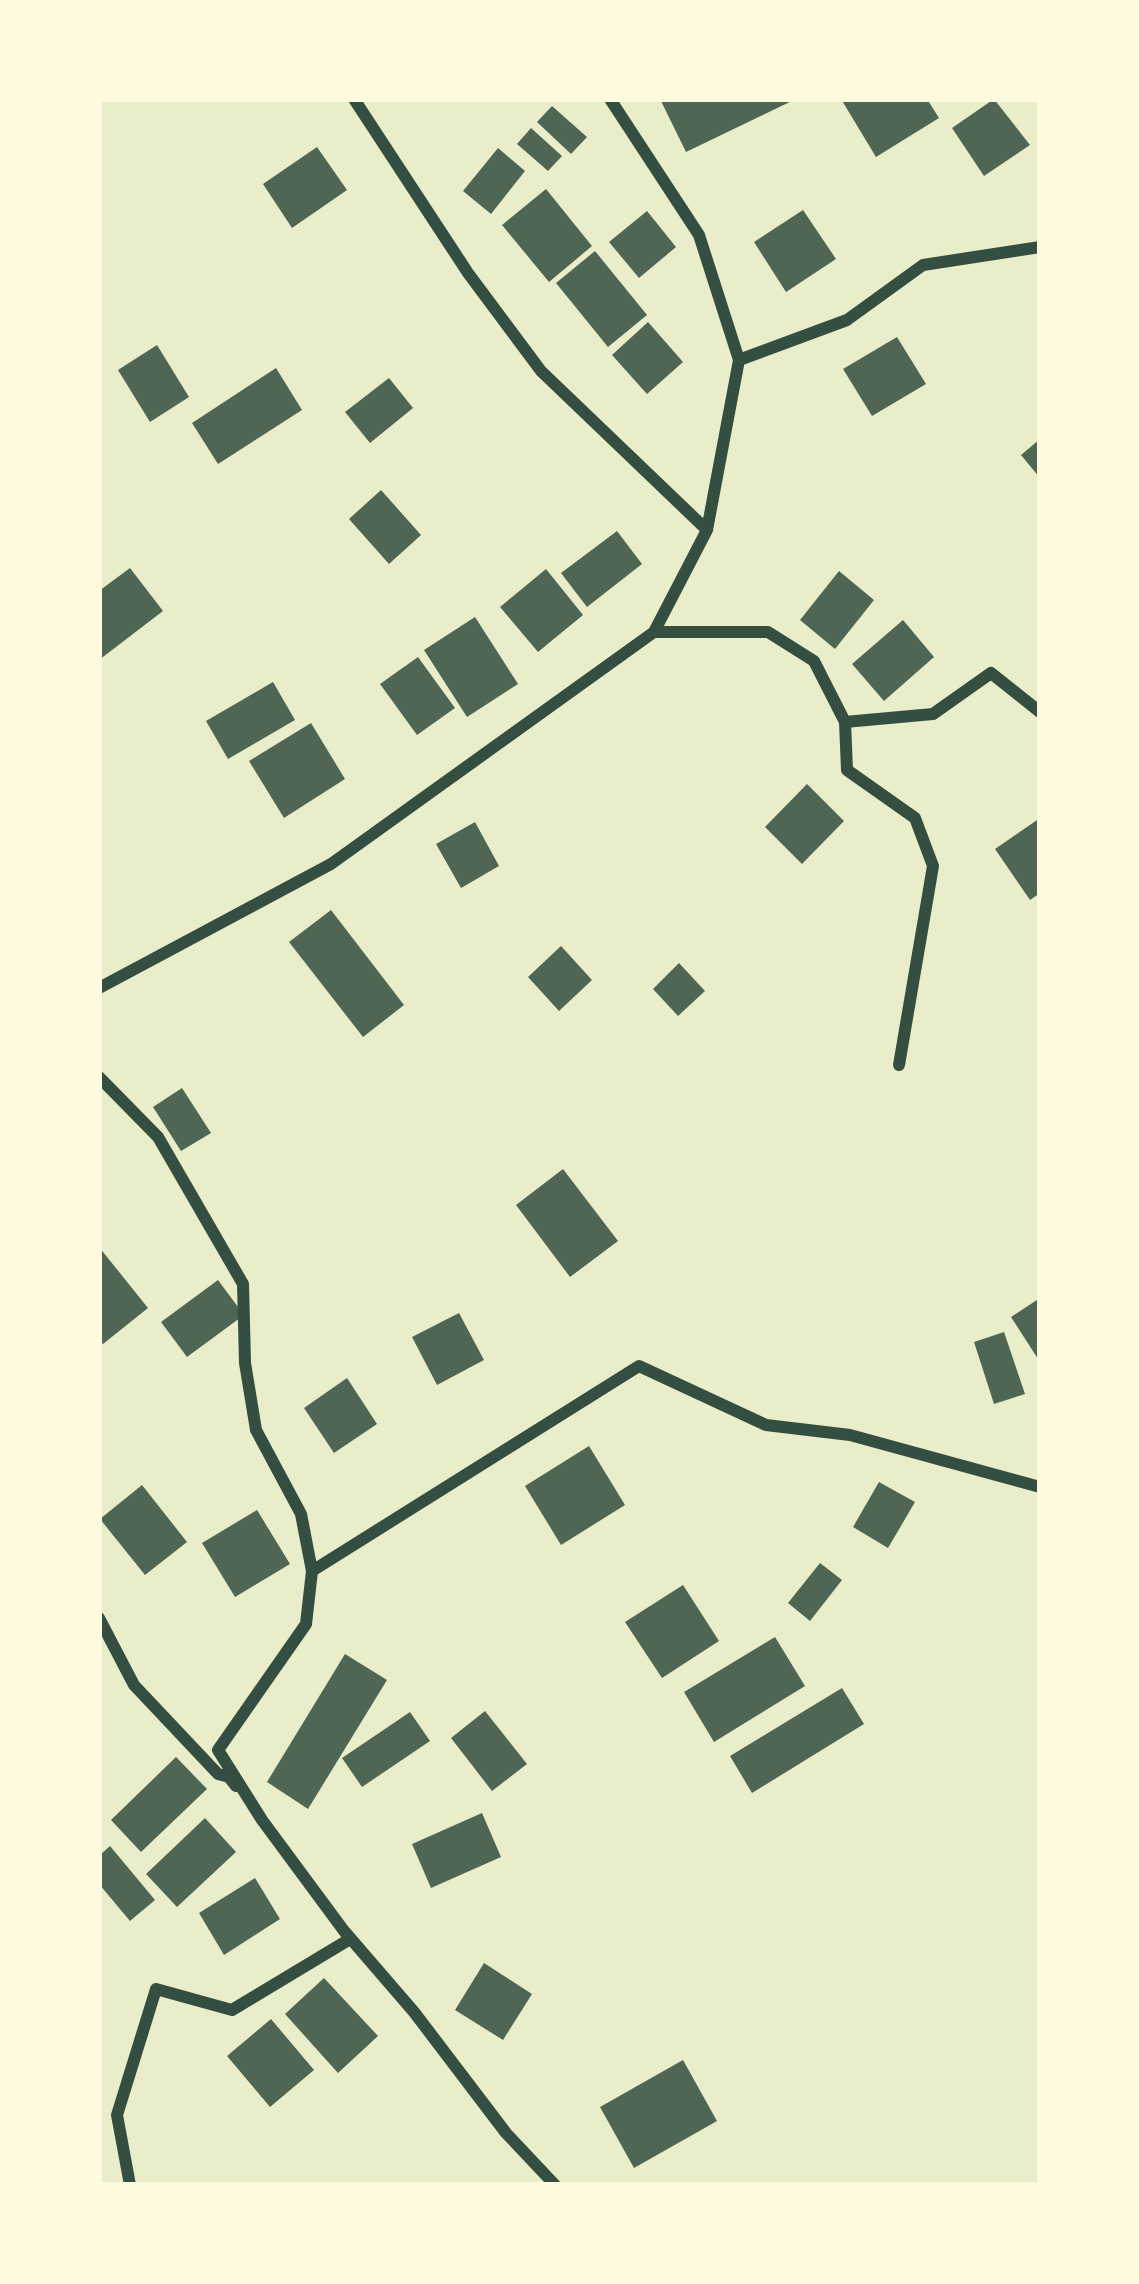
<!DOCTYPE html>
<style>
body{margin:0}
#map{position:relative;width:1139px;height:2284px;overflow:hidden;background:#e9edc9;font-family:Rubik,sans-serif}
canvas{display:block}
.frame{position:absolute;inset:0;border:102px solid #fefae0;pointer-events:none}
</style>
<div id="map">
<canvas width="1139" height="2284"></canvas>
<div class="frame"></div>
</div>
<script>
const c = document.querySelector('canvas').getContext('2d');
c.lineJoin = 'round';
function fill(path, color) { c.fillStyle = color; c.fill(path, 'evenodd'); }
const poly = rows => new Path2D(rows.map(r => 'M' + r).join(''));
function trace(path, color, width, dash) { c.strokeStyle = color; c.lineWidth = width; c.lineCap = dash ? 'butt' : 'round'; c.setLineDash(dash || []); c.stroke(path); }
fill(poly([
 [660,99,796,99,686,152],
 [841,99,927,99,939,118,876,157],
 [994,99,1030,145,984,176,952,128],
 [552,106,587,137,571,154,537,122],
 [531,128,562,156,548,171,517,144],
 [317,147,347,190,292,228,263,184],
 [498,148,525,171,491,214,463,191],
 [546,189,592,246,549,282,502,225],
 [803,210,836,259,786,292,754,242],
 [647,211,676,247,639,278,609,242],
 [595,251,647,315,608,347,556,283],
 [648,322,683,362,647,394,612,355],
 [897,337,926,384,872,416,843,369],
 [157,345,189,397,150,422,118,370],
 [276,368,302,410,218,464,192,423],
 [389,378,413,408,370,443,345,412],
 [1040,439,1040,478,1021,455],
 [381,490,421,535,389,564,349,519],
 [617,531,642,564,587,607,561,573],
 [130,568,163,611,99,660,99,591],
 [546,569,583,615,538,652,500,607],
 [839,571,874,600,835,649,800,620],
 [475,617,518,684,467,717,424,650],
 [903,620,934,657,884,701,852,664],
 [418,657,455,708,417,735,380,684],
 [273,682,295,720,228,759,206,721],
 [311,723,345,779,284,818,249,761],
 [807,784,844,821,802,864,765,827],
 [1040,818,1040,893,1030,900,995,849],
 [475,822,499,866,461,888,436,844],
 [331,910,404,1005,363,1037,289,942],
 [561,946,592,980,559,1011,528,977],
 [679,963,705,991,678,1016,653,989],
 [182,1088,211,1133,181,1151,153,1107],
 [563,1169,618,1241,570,1277,516,1205],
 [99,1247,148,1308,103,1344,99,1340],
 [218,1280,244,1315,187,1357,161,1322],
 [1040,1298,1040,1362,1011,1317],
 [459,1313,484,1360,437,1385,412,1337],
 [1004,1332,1025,1394,994,1404,974,1342],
 [347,1378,377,1424,334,1453,304,1408],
 [589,1446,625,1505,561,1545,525,1486],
 [879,1482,915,1502,888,1548,853,1527],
 [142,1485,187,1542,145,1575,100,1519],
 [257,1510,290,1564,235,1597,202,1543],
 [820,1563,842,1580,810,1621,788,1603],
 [683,1585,719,1641,662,1678,625,1622],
 [775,1637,805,1686,714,1742,684,1692],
 [345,1654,387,1680,308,1809,267,1782],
 [842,1688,864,1724,752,1793,730,1756],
 [485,1711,527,1764,492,1791,451,1738],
 [410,1712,430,1741,362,1787,342,1758],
 [176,1757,207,1789,141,1852,111,1820],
 [482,1813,501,1857,431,1888,412,1844],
 [205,1818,236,1852,177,1907,146,1874],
 [110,1846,155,1900,130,1921,99,1884,99,1856],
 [255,1878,280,1919,224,1955,199,1913],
 [484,1963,532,1994,503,2040,455,2010],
 [324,1978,378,2036,338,2073,285,2014],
 [271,2019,314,2070,270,2107,227,2056],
 [683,2060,717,2121,634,2168,600,2107]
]), '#4f6655');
trace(poly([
 [610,99,699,235,739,360],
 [707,530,739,360,847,320,923,265,1040,247],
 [654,632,768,632,814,661,845,722,933,714,991,673,1040,712],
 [845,722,847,770,915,818,933,866,899,1065],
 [99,988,331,864,654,632,707,530,541,371,468,273,354,99],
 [99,1077,158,1137,243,1284,245,1363,256,1430,301,1514,312,1571,306,1624,218,1750,262,1820,350,1939,232,2010,156,1989,117,2115,130,2185],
 [312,1571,639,1366,766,1425,850,1435,1040,1487],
 [99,1618,134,1685,218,1774,229,1777,236,1786],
 [345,1932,414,2012,506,2133,555,2185]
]), '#344e41', 12);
</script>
